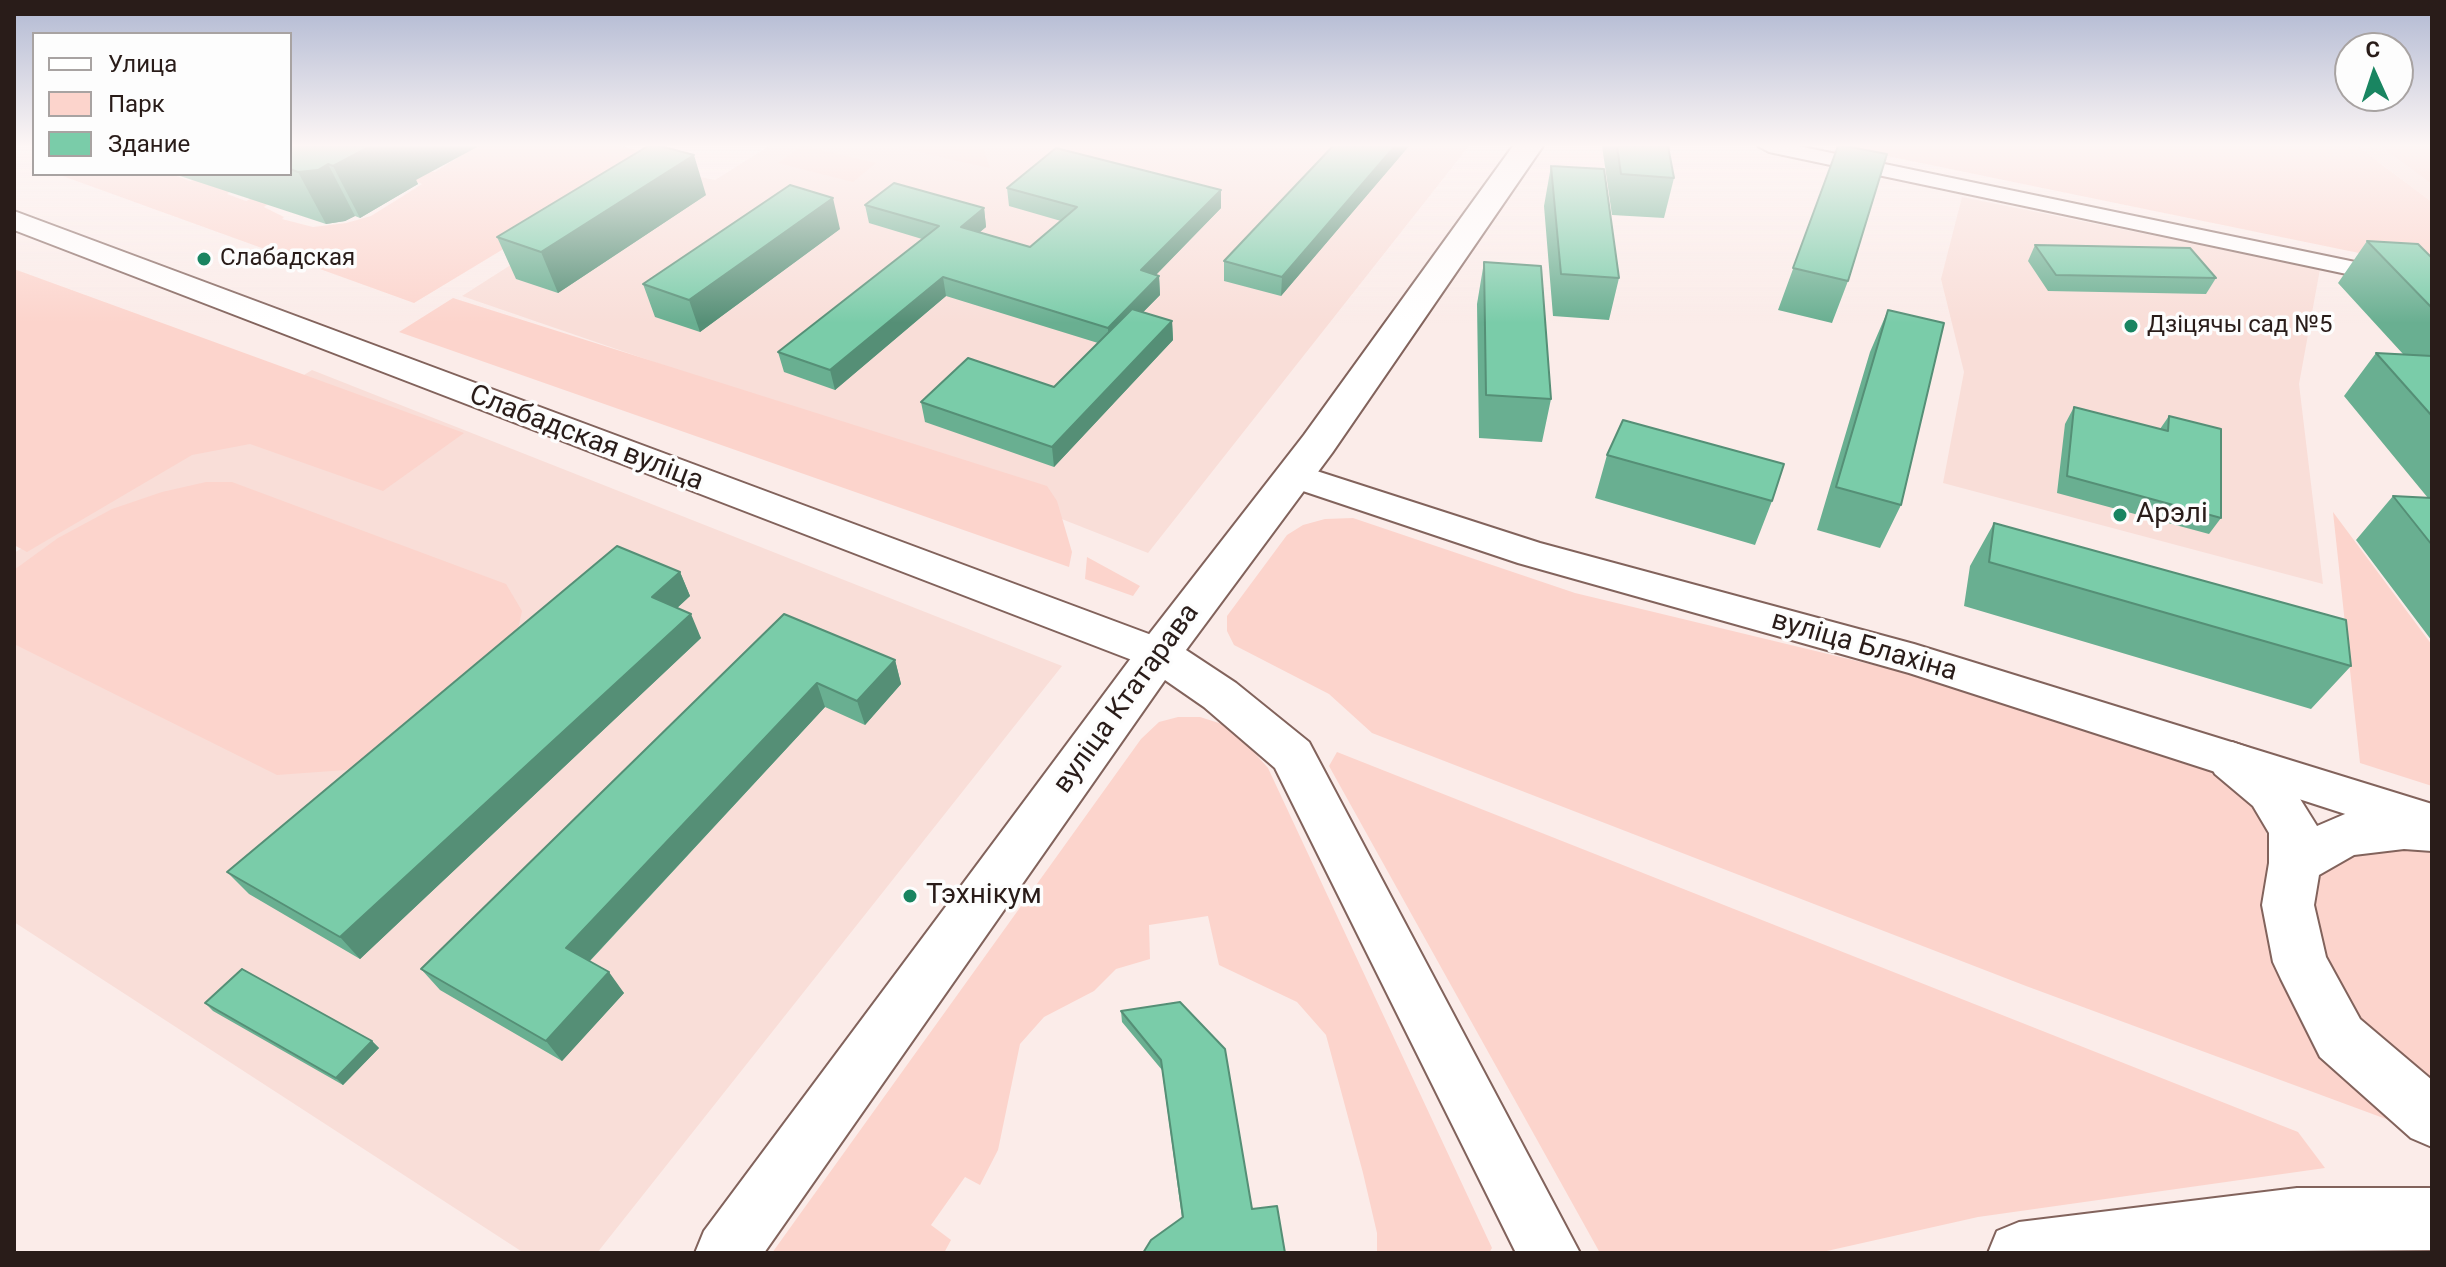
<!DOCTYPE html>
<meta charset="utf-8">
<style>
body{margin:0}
#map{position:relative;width:2446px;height:1267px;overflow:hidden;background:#fbece9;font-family:Roboto,sans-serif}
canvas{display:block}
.frame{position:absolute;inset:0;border:16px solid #291c19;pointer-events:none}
.legend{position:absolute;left:32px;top:32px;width:260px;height:144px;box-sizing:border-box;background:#fdfdfd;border:2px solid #a8a3a2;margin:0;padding:10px 14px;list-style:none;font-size:24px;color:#291c19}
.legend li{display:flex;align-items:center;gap:16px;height:40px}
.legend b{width:40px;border:2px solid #a8a3a2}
.north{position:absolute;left:2334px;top:32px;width:80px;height:80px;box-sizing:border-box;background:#fdfdfd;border:2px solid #a8a3a2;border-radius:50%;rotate:357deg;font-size:22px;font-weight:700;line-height:32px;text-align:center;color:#291c19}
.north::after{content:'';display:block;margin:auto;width:28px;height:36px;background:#198561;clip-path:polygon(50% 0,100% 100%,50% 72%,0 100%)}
</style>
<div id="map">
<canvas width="2446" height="1267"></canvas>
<div class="frame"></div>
<ul class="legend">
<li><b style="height:10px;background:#fff"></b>Улица</li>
<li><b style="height:22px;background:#fcd4cc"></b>Парк</li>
<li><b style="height:22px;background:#7acca9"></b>Здание</li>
</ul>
<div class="north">С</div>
</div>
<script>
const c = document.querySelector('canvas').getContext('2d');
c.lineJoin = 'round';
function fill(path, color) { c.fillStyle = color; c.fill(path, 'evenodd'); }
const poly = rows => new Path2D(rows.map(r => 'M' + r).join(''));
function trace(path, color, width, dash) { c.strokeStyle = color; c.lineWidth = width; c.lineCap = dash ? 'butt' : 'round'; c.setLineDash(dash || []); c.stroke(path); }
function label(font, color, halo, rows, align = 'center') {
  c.font = font + ' Roboto,sans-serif'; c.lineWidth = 7; c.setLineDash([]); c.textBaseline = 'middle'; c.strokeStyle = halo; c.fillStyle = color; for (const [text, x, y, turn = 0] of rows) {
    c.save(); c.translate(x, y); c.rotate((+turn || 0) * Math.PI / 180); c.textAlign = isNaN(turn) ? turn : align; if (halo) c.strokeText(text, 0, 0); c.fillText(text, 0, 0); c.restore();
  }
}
fill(poly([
 [769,146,1469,146,1148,553,724,386,462,296,661,169,715,180],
 [2357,146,2432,146,2432,202],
 [1962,197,2320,269,2299,384,2323,584,1943,483,1964,372,1941,279],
 [312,370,1062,666,597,1253,524,1253,14,922,14,553]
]), '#f9ded8');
fill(poly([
 [476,146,621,146,641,151,626,175,414,303,57,174,171,174,190,181,196,179,231,191,227,194,246,201,252,198,268,204,264,207,284,217,282,219,313,227,346,223,371,216,422,184,412,180,429,171,435,172],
 [802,146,804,146,876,163,853,182,778,163],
 [893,146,982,146,990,168,971,164],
 [1838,146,2357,146,2432,202,2432,268],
 [2381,146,2432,146,2432,184],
 [14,269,464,433,383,491,250,444,192,455,27,552,14,545],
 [453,298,1047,486,1057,501,1072,552,1069,567,399,332],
 [206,482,232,482,506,584,522,611,515,643,411,744,346,770,277,775,14,644,14,570,58,538,112,509,162,492],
 [2333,512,2432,645,2432,786,2360,763],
 [1353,518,1575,593,1911,674,2214,769,2253,801,2264,823,2270,848,2265,900,2405,1126,2026,986,1372,733,1329,694,1234,645,1227,631,1227,616,1287,535,1303,525,1325,519],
 [1087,557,1140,586,1133,596,1085,579],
 [1178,717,1200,717,1222,724,1242,739,1268,768,1492,1248,1489,1253,1377,1253,1377,1233,1363,1173,1326,1035,1297,1002,1219,965,1208,916,1149,925,1150,959,1116,969,1094,991,1044,1017,1020,1044,998,1150,980,1185,965,1177,931,1225,951,1240,944,1253,772,1253,1141,739,1159,722],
 [1337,752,2298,1132,2325,1168,1978,1217,1818,1253,1600,1253,1329,766],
 [2432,841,2432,1102,2384,1063,2307,923,2318,878,2335,859,2364,847]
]), '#fcd4cc');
const minor = poly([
 [1758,146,1798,146,2432,278,2432,292,1769,152,1758,146]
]);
const tertiary = poly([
 [14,211,1173,643,1179,654,1173,665,1159,669,1145,665,14,230,14,211],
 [1295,464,1540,543,1914,644,2432,804,2432,842,1909,673,1518,563,1282,484,1277,476,1282,468,1295,464]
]);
const secondary = poly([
 [1513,146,1543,146,1332,453,1186,650,1236,683,1309,742,1580,1253,1516,1253,1275,768,1204,707,1165,680,764,1253,695,1253,704,1231,1143,642,1304,435,1513,146],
 [2232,742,2249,748,2287,778,2317,826,2345,814,2404,807,2432,809,2432,851,2404,849,2354,855,2319,875,2314,905,2326,957,2360,1019,2432,1080,2432,1147,2411,1138,2320,1057,2281,979,2273,962,2262,905,2269,863,2269,833,2253,806,2215,774,2208,761,2215,748,2232,742],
 [2297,1188,2432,1188,2432,1250,1988,1253,1997,1231,2019,1222,2297,1188]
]);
trace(minor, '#82635c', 4);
trace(tertiary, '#82635c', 4);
trace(secondary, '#82635c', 4);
fill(minor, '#fff');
fill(tertiary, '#fff');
fill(secondary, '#fff');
fill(poly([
 [290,146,416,180,418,184,360,218,355,216,345,221,326,224,174,174,290,174],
 [1333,146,1409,146,1281,296,1224,281,1224,261],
 [1602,146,1668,146,1674,178,1664,218,1612,215],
 [1838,146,1848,281,1832,323,1778,310],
 [1551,166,1619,278,1609,320,1553,316,1544,206],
 [1007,188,1221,190,1221,208,1156,275,1159,276,1160,295,1143,312,1172,321,1173,340,1054,467,925,422,921,402,1054,387,1098,343,946,296,835,390,784,372,778,352,922,239,869,223,865,205,984,208,986,227,980,232,1030,247,1061,221,1009,206],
 [706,195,558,293,516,279,497,237],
 [840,229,700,332,655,317,643,284],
 [2367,241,2432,258,2432,641,2356,540,2393,496,2428,498,2344,396,2376,353,2403,354,2338,283],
 [2035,245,2216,278,2206,294,2048,291,2028,261],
 [1484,262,1551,399,1542,442,1479,438,1477,304],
 [1888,310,1901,505,1880,548,1817,530,1870,352],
 [2074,407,2160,429,2169,416,2221,518,2209,534,2057,493,2065,424],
 [1607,455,1772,501,1755,545,1595,498],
 [1994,523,2351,666,2311,709,1964,606,1970,566],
 [680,572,690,596,677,608,701,638,360,959,249,894,227,872],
 [784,614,895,660,901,684,865,725,825,707,590,961,624,993,562,1061,440,990,421,969],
 [205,1003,372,1041,379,1048,343,1085,213,1011],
 [1121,1011,1225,1049,1182,1218,1162,1070,1122,1022]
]), '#69af91');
fill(poly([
 [371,146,479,146,416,180,418,184,360,218,333,166],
 [1395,146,1409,146,1281,296,1282,277],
 [694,155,706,195,558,293,541,252],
 [328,164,355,216,345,221,326,224,298,172],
 [1221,190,1221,208,1142,289,1141,270],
 [833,198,840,229,700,332,689,300],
 [984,208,986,227,964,245,961,227],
 [1159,276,1160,295,1109,347,1108,328],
 [943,277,946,296,835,390,830,370],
 [1172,321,1173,340,1054,467,1052,447],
 [680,572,690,596,663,621,652,597],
 [691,614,701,638,360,959,340,937],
 [895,660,901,684,865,725,857,701],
 [817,683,825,707,581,970,566,948],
 [609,972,624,993,562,1061,546,1041],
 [372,1041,379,1048,343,1085,336,1078]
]), '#558f76');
const building = poly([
 [290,146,371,146,333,166,328,164,318,170,298,172,290,169,290,146],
 [648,146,660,146,694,155,541,252,497,237,648,146],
 [1333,146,1395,146,1282,277,1224,261,1333,146],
 [1617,146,1668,146,1674,178,1621,174,1617,146],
 [1838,146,1845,146,1887,154,1848,281,1793,268,1838,146],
 [1056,148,1221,190,1141,270,1159,276,1108,328,943,277,830,370,778,352,939,226,865,205,894,183,984,208,961,227,1030,247,1077,207,1007,188,1056,148],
 [1551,166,1604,169,1619,278,1561,274,1551,166],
 [790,185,833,198,689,300,643,284,790,185],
 [2367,241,2418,244,2432,258,2432,308,2367,241],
 [2035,245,2190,248,2216,278,2056,275,2035,245],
 [1484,262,1541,266,1551,399,1486,395,1484,262],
 [1132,309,1172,321,1052,447,921,402,968,358,1054,387,1132,309],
 [1888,310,1944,323,1901,505,1836,487,1888,310],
 [2376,353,2432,356,2432,416,2376,353],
 [2074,407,2168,431,2169,416,2221,429,2221,518,2067,476,2074,407],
 [1623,420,1784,464,1772,501,1607,455,1623,420],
 [2393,496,2432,498,2432,545,2393,496],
 [1994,523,2346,620,2351,666,1989,562,1994,523],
 [617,546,680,572,652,597,691,614,340,937,227,872,617,546],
 [784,614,895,660,857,701,817,683,566,948,609,972,546,1041,421,969,784,614],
 [242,969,372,1041,336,1078,205,1003,242,969],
 [1180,1002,1225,1049,1252,1209,1277,1206,1285,1253,1143,1253,1151,1240,1183,1217,1161,1060,1121,1011,1180,1002]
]);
fill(building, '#7acca9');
trace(building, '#558f76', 2);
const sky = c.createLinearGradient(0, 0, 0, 323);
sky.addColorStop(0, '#b0b8d2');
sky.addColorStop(0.45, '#fdf6f5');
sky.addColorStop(1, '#fdf6f500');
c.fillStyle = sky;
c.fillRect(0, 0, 2446, 323);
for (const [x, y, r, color] of [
 [204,259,8,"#198561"],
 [2131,326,8,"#198561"],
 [2120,515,8,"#198561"],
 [910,896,8,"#198561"]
]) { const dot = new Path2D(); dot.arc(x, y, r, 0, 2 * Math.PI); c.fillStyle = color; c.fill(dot); trace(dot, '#fdfdfd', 3); }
label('24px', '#291c19', '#fdfdfd', [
 ["Слабадская",220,259],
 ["Дзіцячы сад №5",2147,326]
], 'left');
label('28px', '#291c19', '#fdfdfd', [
 ["Слабадская вуліца",586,439,21],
 ["вуліца Блахіна",1864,647,16],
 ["вуліца Ктатарава",1127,699,-54]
]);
label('28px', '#291c19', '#fdfdfd', [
 ["Арэлі",2136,515],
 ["Тэхнікум",926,896]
], 'left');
</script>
